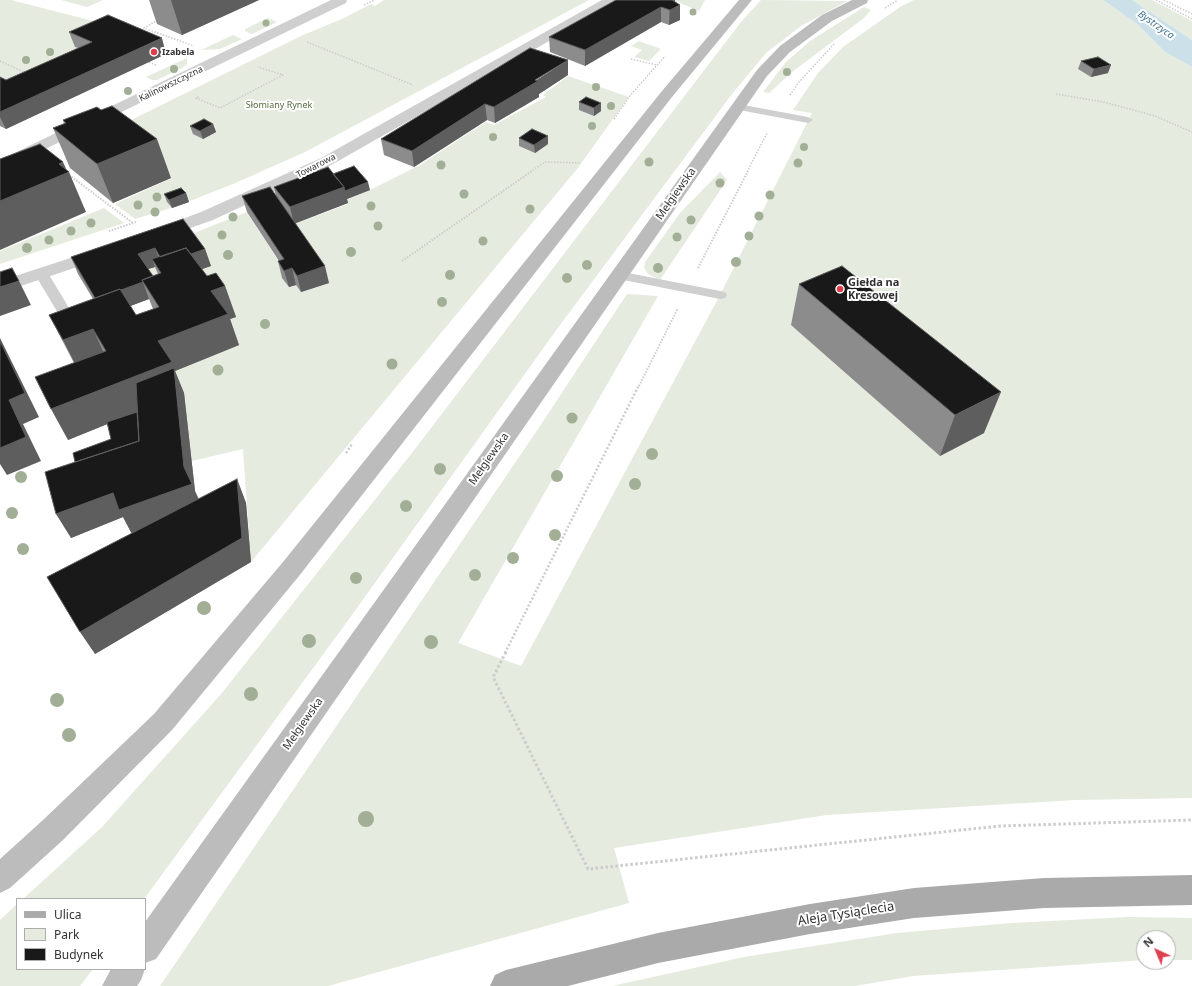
<!DOCTYPE html>
<meta charset="utf-8">
<style>
body{margin:0}
#map{position:relative;width:1192px;height:986px;overflow:hidden;background:#fff;font-family:"Noto Sans",sans-serif}
canvas{display:block}
.legend{position:absolute;left:16px;top:898px;width:130px;height:72px;box-sizing:border-box;background:#fff;border:1px solid #adadad;margin:0;padding:5px 7px;list-style:none;font-size:12px;color:#323232}
.legend li{display:flex;align-items:center;gap:8px;height:20px}
.legend b{width:20px;border:1px solid #adadad}
.north{position:absolute;left:1136px;top:930px;width:40px;height:40px;box-sizing:border-box;background:#fff;border:1px solid #adadad;border-radius:50%;rotate:316deg;font-size:11px;font-weight:700;line-height:16px;text-align:center;color:#323232}
.north::after{content:'';display:block;margin:auto;width:14px;height:18px;background:#de3f4f;clip-path:polygon(50% 0,100% 100%,50% 72%,0 100%)}
</style>
<div id="map">
<canvas width="1192" height="986"></canvas>
<ul class="legend">
<li><b style="height:5px;background:#aaa"></b>Ulica</li>
<li><b style="height:11px;background:#e5ebde"></b>Park</li>
<li><b style="height:11px;background:#191919"></b>Budynek</li>
</ul>
<div class="north">N</div>
</div>
<script>
const c = document.querySelector('canvas').getContext('2d');
c.lineJoin = 'round';
function fill(path, color) { c.fillStyle = color; c.fill(path, 'evenodd'); }
const poly = rows => new Path2D(rows.map(r => 'M' + r).join(''));
function trace(path, color, width, dash) { c.strokeStyle = color; c.lineWidth = width; c.lineCap = dash ? 'butt' : 'round'; c.setLineDash(dash || []); c.stroke(path); }
function label(font, color, halo, rows, align = 'center') {
  c.font = font + ' "Noto Sans",sans-serif'; c.lineWidth = 4; c.setLineDash([]); c.textBaseline = 'middle'; c.strokeStyle = halo; c.fillStyle = color; for (const [text, x, y, turn = 0] of rows) {
    c.save(); c.translate(x, y); c.rotate((+turn || 0) * Math.PI / 180); c.textAlign = isNaN(turn) ? turn : align; if (halo) c.strokeText(text, 0, 0); c.fillText(text, 0, 0); c.restore();
  }
}
fill(poly([
 [0,0,11,0,89,20,113,30,75,47,98,58,0,89],
 [61,0,103,0,87,7],
 [384,0,589,0,305,152,233,184,190,201,185,196,167,202,171,208,135,219,115,204,172,178,128,144,115,128,301,36,344,18,371,4,375,6],
 [673,0,705,0,699,11],
 [761,0,847,1,801,26,766,53,732,94,557,329,349,619,144,899,23,899,102,827,222,693,415,449,741,22],
 [914,0,1103,0,1137,24,1165,52,1192,67,1192,798,1075,800,827,815,614,848,629,903,328,986,160,986,538,429,627,294,658,296,458,643,521,666,720,295,812,113,793,110,818,73,843,47,900,7],
 [1132,0,1152,0,1192,21,1192,40],
 [864,7,871,10,864,18,792,72,769,93,763,92,786,62,810,41],
 [268,18,277,22,252,34,245,31,245,29],
 [233,35,242,39,220,49,201,50],
 [639,41,661,49,649,61,634,57,642,50,631,46],
 [187,58,187,64,182,68,157,80,152,80,146,77],
 [568,76,629,97,577,169,251,562,243,449,192,461,171,372,238,345,165,290,145,270,161,265,172,280,211,266,189,235,247,212,288,276,289,287,296,285,301,292,329,283,290,226,348,204,346,200,370,190,418,166,486,122,494,125,546,97,543,95],
 [720,172,727,180,660,280,648,274,644,267,645,262,680,213],
 [104,208,124,223,0,264,0,251],
 [17,904,17,969,93,969,80,986,0,986,0,920],
 [1128,917,1192,918,1192,960,1168,960,1168,938,1144,938,1144,960,913,976,855,986,612,986,744,957,897,933,1012,923]
]), '#e5ebde');
fill(poly([
 [1103,0,1132,0,1192,40,1192,67,1165,52,1137,24]
]), '#cce0ea');
trace(poly([
 [1156,0,1192,19],
 [1164,0,1192,14],
 [364,5,375,0],
 [885,8,898,0],
 [158,20,144,28,194,46],
 [307,42,413,85],
 [631,59,657,65],
 [0,61,26,73],
 [149,62,156,65],
 [1056,94,1104,102,1155,116,1192,132],
 [790,95,799,82,834,44],
 [199,97,196,98,220,108,283,75,258,67],
 [614,119,629,97,665,56],
 [530,172,545,162,581,163],
 [747,172,767,133]
]), '#ccc', 1.5, [1.5, 1.5]);
trace(poly([
 [69,175,133,223],
 [109,231,136,222],
 [402,261,532,171],
 [698,268,748,171],
 [639,386,678,308]
]), '#ccc', 2, [1.5, 1.5]);
trace(poly([
 [346,453,352,444],
 [505,653,639,385]
]), '#ccc', 2.5, [2, 2]);
trace(poly([
 [506,652,493,677,588,869,1000,826,1192,820]
]), '#ccc', 3, [2.5, 2.5]);
fill(poly([
 [738,104,808,117,813,120,808,123,734,109,733,107,734,105,738,104],
 [41,269,46,270,48,273,81,328,79,331,69,331,67,328,34,273,36,270,41,269],
 [618,271,720,291,725,292,727,295,725,298,720,299,613,278,611,275,613,272,618,271]
]), '#cfcfcf');
fill(poly([
 [331,0,347,0,346,3,0,171,0,160,331,0],
 [602,0,617,0,616,3,333,164,213,220,159,239,153,238,150,234,153,230,201,212,321,158,602,0],
 [101,248,107,249,110,253,107,257,0,293,0,281,101,248]
]), '#cfcfcf');
fill(poly([
 [739,0,752,0,672,97,299,576,172,730,63,840,10,888,0,893,0,859,43,820,154,714,283,562,662,91,739,0],
 [852,0,868,0,867,3,832,21,790,52,767,76,156,959,145,963,145,922,757,70,780,46,822,15,852,0],
 [145,968,145,969,141,980,137,986,102,986,111,969,145,968]
]), '#bcbcbc');
fill(poly([
 [1192,875,1192,905,1044,908,914,918,810,934,658,963,568,986,490,986,495,975,506,970,658,933,810,904,914,888,1044,878,1192,875]
]), '#aaa');
c.fillStyle = '#a2af96';
for (const [x, y, r] of [
 [693,12,3.5],
 [266,23,3.5],
 [50,52,4],
 [26,60,4],
 [174,69,4],
 [787,72,4],
 [596,87,4],
 [128,91,4],
 [611,106,4],
 [592,126,4],
 [493,137,4],
 [804,147,4],
 [649,162,4.5],
 [798,163,4.5],
 [441,165,4.5],
 [720,183,4.5],
 [464,194,4.5],
 [770,195,4.5],
 [157,197,4.5],
 [138,205,4.5],
 [371,206,4.5],
 [530,209,4.5],
 [155,212,4.5],
 [759,216,4.5],
 [233,217,4.5],
 [691,220,4.5],
 [91,223,4.5],
 [378,226,4.5],
 [71,231,4.5],
 [222,235,4.5],
 [749,236,4.5],
 [677,237,4.5],
 [49,240,4.5],
 [483,241,4.5],
 [27,248,5],
 [351,252,5],
 [228,255,5],
 [736,262,5],
 [587,265,5],
 [658,268,5],
 [450,275,5],
 [567,278,5],
 [442,302,5],
 [265,324,5],
 [392,364,5.5],
 [218,370,5.5],
 [572,418,5.5],
 [652,454,6],
 [440,469,6],
 [557,476,6],
 [21,477,6],
 [635,484,6],
 [406,506,6],
 [12,513,6],
 [555,535,6],
 [23,549,6],
 [513,558,6],
 [475,575,6],
 [356,578,6],
 [204,608,7],
 [309,641,7],
 [431,642,7],
 [251,694,7],
 [57,700,7],
 [69,735,7],
 [366,819,8]
]) { c.beginPath(); c.arc(x, y, r, 0, 2 * Math.PI); c.fill(); }
fill(poly([
 [149,0,259,0,182,35,157,24],
 [675,1,680,20,669,25,661,22,585,66,550,52,549,37],
 [69,32,166,54,6,129,0,126,0,77,6,80,78,48,75,47],
 [1081,61,1108,73,1091,77,1078,69],
 [568,75,539,94,539,97,495,123,487,120,414,167,384,155,381,139],
 [579,102,601,111,594,116,579,110],
 [63,120,171,178,113,203,70,168,53,128,64,124],
 [213,124,216,132,203,139,193,134,190,126],
 [519,138,548,144,535,153,519,146],
 [333,174,370,190,347,199,348,203,295,223,329,283,301,292,296,285,289,287,282,278,278,261,279,261,247,212,242,196,276,197,274,187],
 [186,193,189,202,172,208,167,202,164,194],
 [183,219,205,249,211,266,201,269,207,276,225,286,236,317,230,319,239,345,175,371,184,393,195,491,199,499,237,479,246,503,251,562,95,654,132,534,123,517,71,538,75,462,111,439,107,424,68,440,74,363,49,315,93,299,78,274,71,257],
 [155,267,158,274,153,276,148,269],
 [149,299,153,309,136,315,130,306],
 [799,284,984,433,940,456,791,325]
]), '#8c8c8c');
fill(poly([
 [171,0,259,0,182,35],
 [670,0,675,0,675,8,680,5,680,20,669,25],
 [661,7,661,22,585,66,585,50],
 [162,38,166,54,6,129,0,117,0,112],
 [568,60,568,75,539,94,539,97,495,123,494,107],
 [1111,65,1108,73,1091,77,1094,69],
 [601,103,601,111,594,116,594,108],
 [485,104,487,120,414,167,412,151],
 [213,124,216,132,203,139,200,131],
 [548,136,548,144,535,153,534,145],
 [157,139,171,178,113,203,97,164],
 [63,162,68,173,69,172,86,212,0,250,0,201,59,164],
 [368,182,370,190,347,199,348,203,294,224,290,207,344,187],
 [186,193,189,202,172,208,169,200],
 [155,248,161,265,152,259,155,267,145,270,138,254],
 [205,249,211,266,172,280,165,263],
 [325,266,329,283,301,292,297,276],
 [292,268,296,285,289,287,284,271],
 [19,281,31,305,0,316,0,287],
 [143,282,149,299,104,316,96,299],
 [225,286,236,317,230,319,239,345,175,371,184,393,195,491,184,467,177,396,68,440,51,409,158,341,211,291],
 [93,329,107,360,79,371,63,340],
 [0,338,39,417,23,424,41,461,7,475,0,464,0,448,9,400,0,341],
 [1001,392,984,433,940,456,955,415],
 [237,479,246,503,251,562,95,654,80,632],
 [192,484,202,508,132,534,123,517,71,538,56,514,113,493]
]), '#5e5e5e');
const building = poly([
 [616,0,672,0,680,5,670,10,661,7,585,50,549,37,616,0],
 [108,15,162,38,0,112,0,77,6,80,92,42,69,32,108,15],
 [530,48,568,60,535,80,538,81,494,107,485,104,412,151,381,139,530,48],
 [1098,57,1111,65,1094,69,1081,61,1098,57],
 [586,97,601,103,594,108,579,102,586,97],
 [112,106,157,139,97,164,53,128,66,123,63,120,97,107,101,110,112,106],
 [204,119,213,124,200,131,190,126,204,119],
 [532,129,548,136,534,145,519,138,532,129],
 [40,144,63,162,59,164,69,172,0,201,0,159,40,144],
 [354,166,368,182,345,191,344,187,333,174,354,166],
 [328,167,344,187,290,207,274,187,328,167],
 [270,187,325,266,297,276,292,268,284,271,278,261,284,259,242,196,270,187],
 [181,188,186,193,169,200,164,194,181,188],
 [183,219,205,249,191,254,186,248,160,257,155,248,138,254,153,276,142,280,143,282,121,290,120,289,95,298,71,257,183,219],
 [186,248,207,276,216,273,225,286,211,291,228,314,158,341,172,362,51,409,35,377,106,351,93,329,63,340,49,315,120,289,136,315,159,307,142,280,161,273,152,259,186,248],
 [842,266,1001,392,955,415,799,284,842,266],
 [12,268,19,281,0,287,0,272,12,268],
 [0,341,25,393,9,400,26,437,0,448,0,341],
 [174,368,184,467,192,484,119,510,113,493,56,514,45,472,139,441,136,383,174,368],
 [137,412,139,441,75,462,73,453,111,439,107,422,137,412],
 [237,479,242,538,80,632,47,577,237,479]
]);
fill(building, '#191919');
trace(building, '#5e5e5e', 1);
for (const [x, y, r, color] of [
 [154,52,4,"#de3f4f"],
 [840,289,4,"#de3f4f"]
]) { const dot = new Path2D(); dot.arc(x, y, r, 0, 2 * Math.PI); c.fillStyle = color; c.fill(dot); trace(dot, '#fff', 1.5); }
label('bold 9px', '#323232', '#fff', [
 ["Izabela",162,52]
], 'left');
label('9px', '#323232', '#fff', [
 ["Kalinowszczyzna",171,84,-26],
 ["Towarowa",316,166,-27]
]);
label('9px', '#566d40', '#fff', [
 ["Słomiany Rynek",279,105]
]);
label('italic 10px', '#427592', '#fff', [
 ["Bystrzyca",1156,25,35]
]);
label('11px', '#323232', '#fff', [
 ["Mełgiewska",676,194,-55],
 ["Mełgiewska",489,459,-55],
 ["Mełgiewska",303,724,-55]
]);
label('bold 11px', '#323232', '#fff', [
 ["Giełda na",848,283],
 ["Kresowej",848,296]
], 'left');
label('13px', '#323232', '#fff', [
 ["Aleja Tysiąclecia",846,914,-9]
]);
</script>
